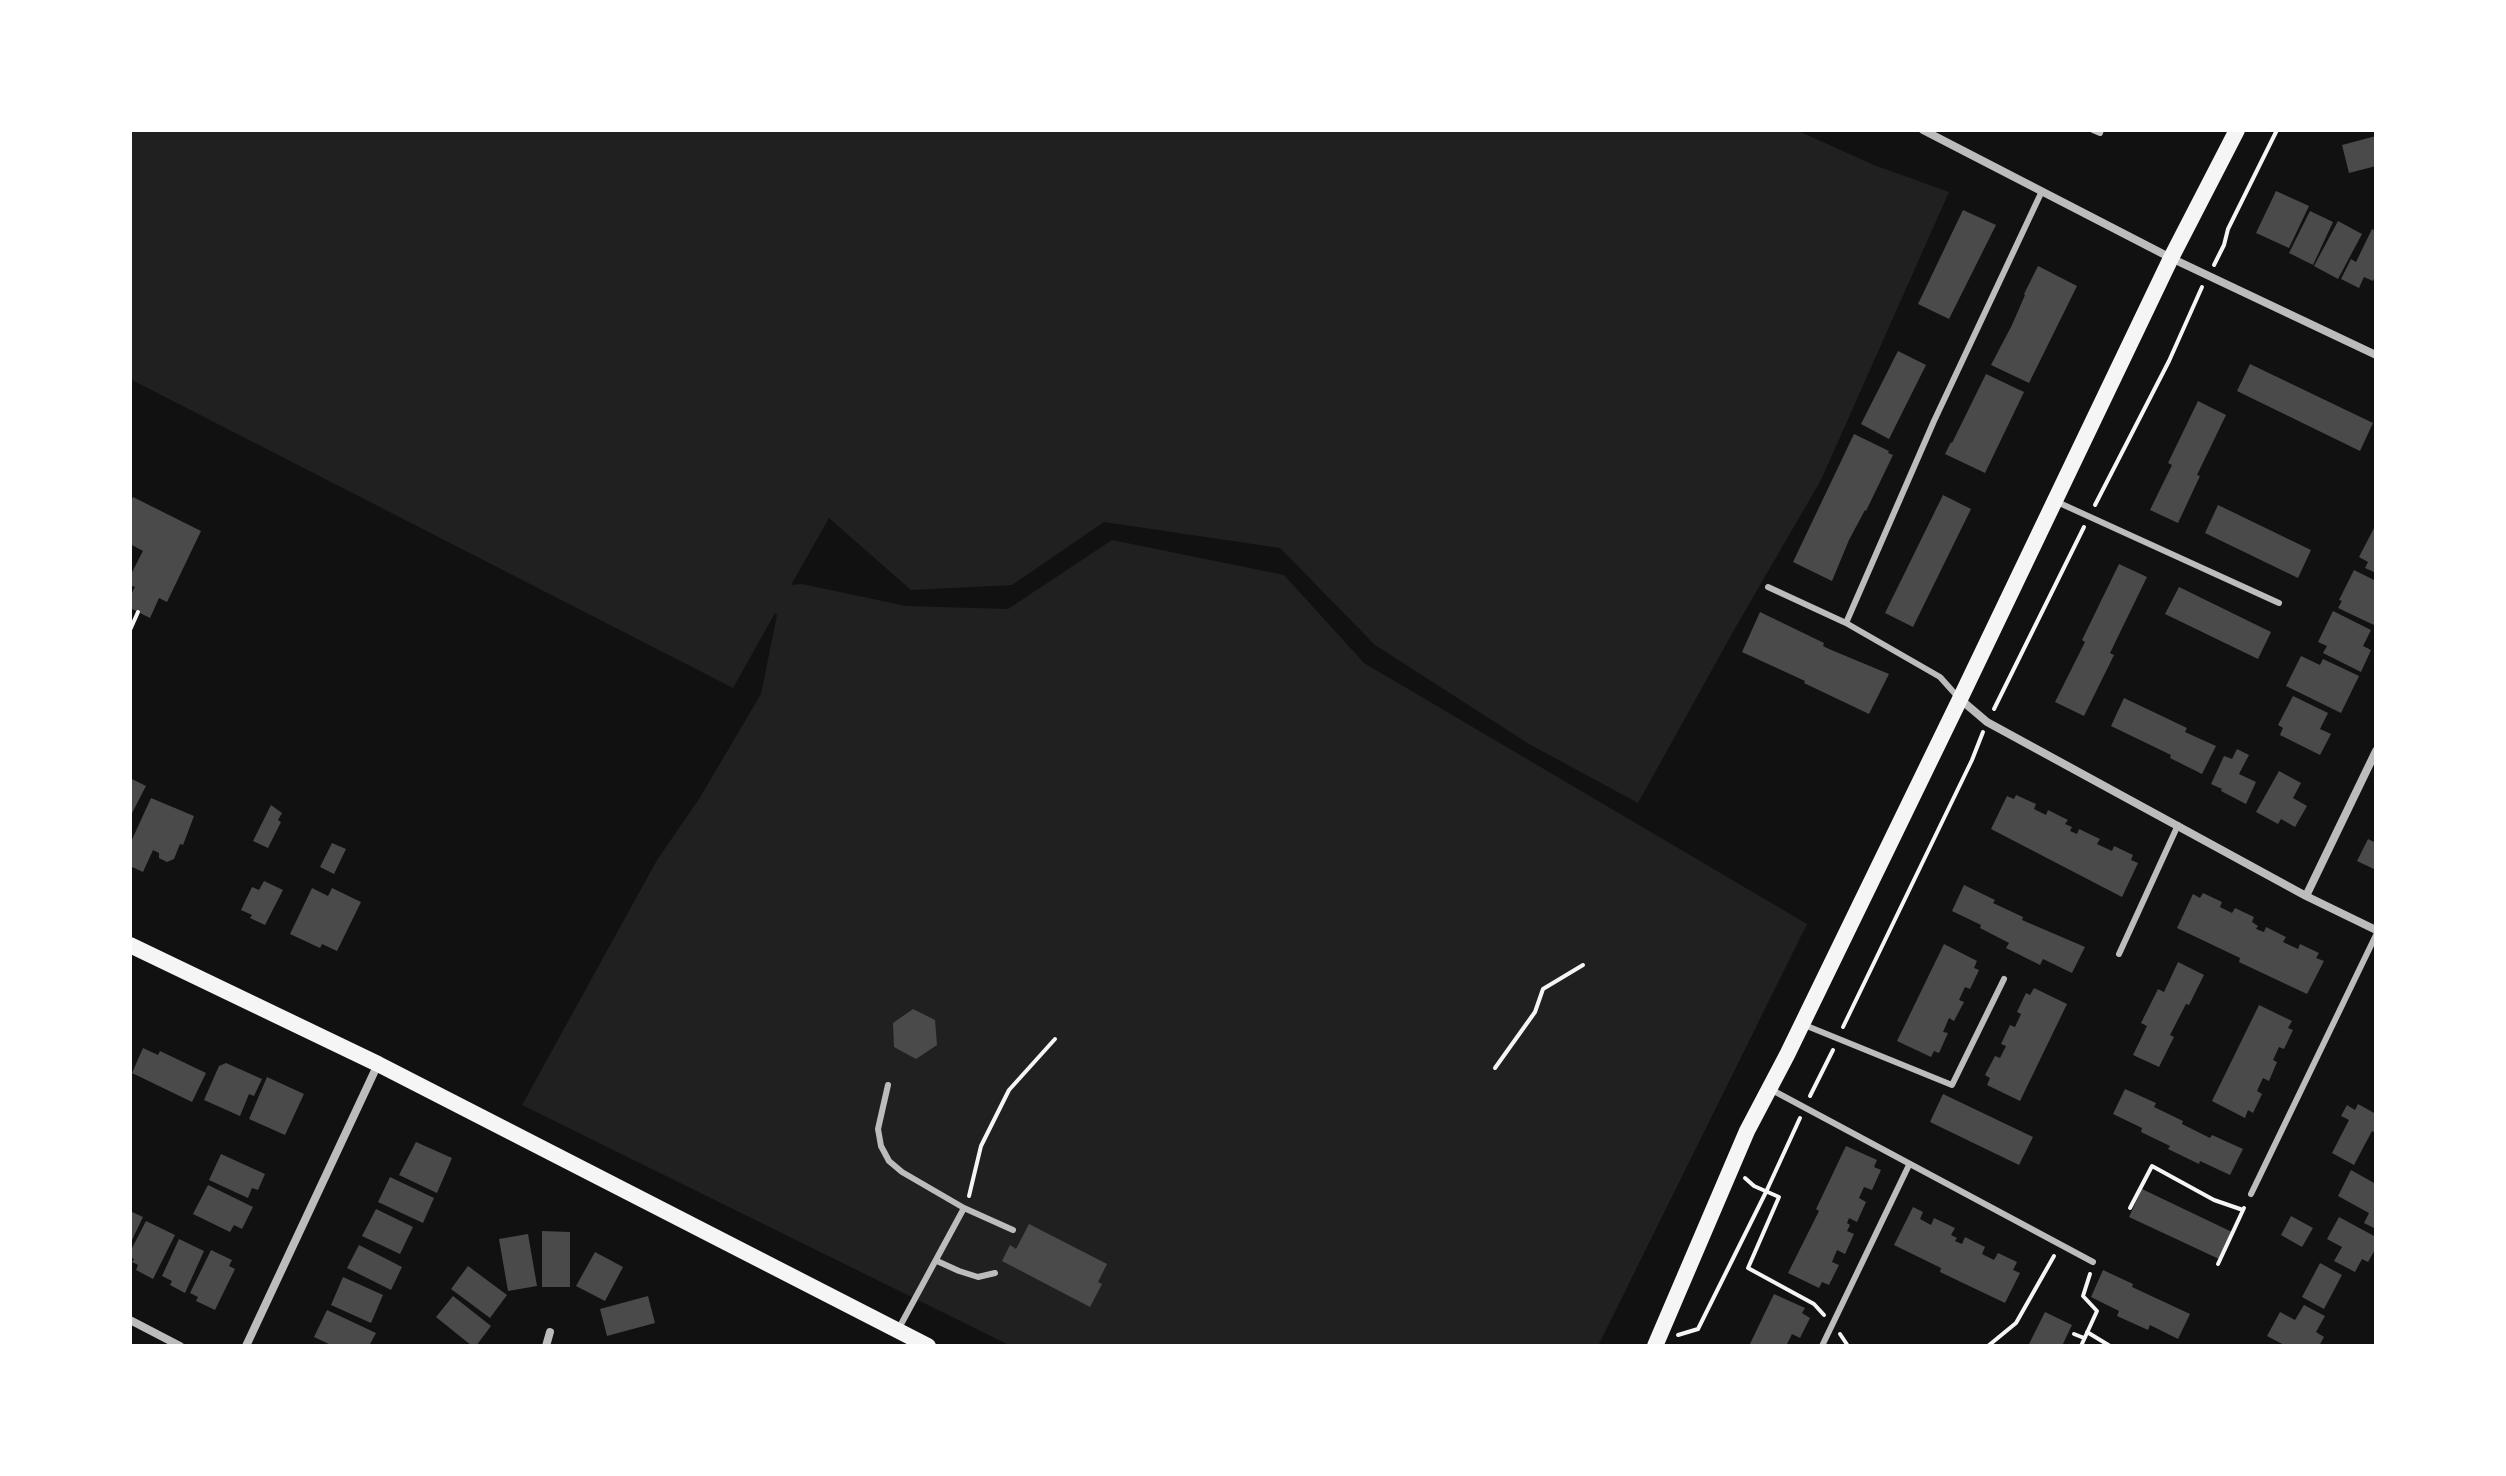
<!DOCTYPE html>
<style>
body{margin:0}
#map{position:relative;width:2506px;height:1476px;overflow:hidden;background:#111;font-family:Roboto,sans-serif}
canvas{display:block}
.frame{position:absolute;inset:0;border:132px solid #fff;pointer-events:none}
</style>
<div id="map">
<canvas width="2506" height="1476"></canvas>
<div class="frame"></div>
</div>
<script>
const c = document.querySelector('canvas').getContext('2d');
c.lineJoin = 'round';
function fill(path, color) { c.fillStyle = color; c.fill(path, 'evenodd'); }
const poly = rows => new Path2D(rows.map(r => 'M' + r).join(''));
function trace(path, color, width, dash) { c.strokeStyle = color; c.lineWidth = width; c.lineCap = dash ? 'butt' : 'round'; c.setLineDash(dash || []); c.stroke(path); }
fill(poly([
 [130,130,1796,130,1874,165,1949,192,1821,480,1734,630,1638,803,1529,744,1375,645,1280,548,1104,522,1012,585,911,590,829,518,791,585,802,584,906,606,1008,609,1112,540,1284,575,1364,663,1807,924,1598,1346,1011,1346,522,1105,657,860,699,799,761,694,777,615,775,613,733,688,130,379]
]), '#202020');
fill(poly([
 [2376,136,2376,166,2349,173,2342,145],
 [2276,191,2309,206,2289,248,2256,233],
 [1963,210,1996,225,1949,319,1918,304],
 [2310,211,2333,222,2313,265,2289,253],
 [2338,221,2362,234,2338,279,2314,266],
 [2372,229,2376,231,2376,274,2373,281,2364,277,2359,288,2341,279,2351,259,2356,262],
 [2038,266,2077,286,2029,383,1991,365,2012,325,2025,295,2024,294],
 [1898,351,1926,365,1889,439,1861,424],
 [2250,364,2373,423,2360,451,2237,391],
 [1986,374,2024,392,1985,473,1945,454,1951,442,1952,443],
 [2198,401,2226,415,2197,475,2200,476,2178,523,2150,510,2172,465,2168,463],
 [1854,434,1889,451,1888,453,1893,455,1866,511,1865,510,1849,540,1832,581,1793,562],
 [1943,495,1971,509,1913,627,1885,613],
 [133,497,201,531,167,602,159,598,150,618,130,608,130,596,135,587,130,585,130,576,143,551,130,544,130,503],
 [2218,505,2311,550,2298,578,2205,533],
 [2374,528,2376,529,2376,573,2365,568,2368,562,2359,557],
 [2119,564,2147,577,2110,653,2114,655,2084,716,2055,702,2085,642,2082,640],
 [2354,570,2376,581,2376,626,2338,608,2342,601,2339,600],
 [2179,587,2271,632,2258,659,2165,614],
 [2333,611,2371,630,2363,646,2371,650,2361,672,2323,653,2327,646,2318,642],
 [1760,612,1824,643,1823,646,1829,649,1889,674,1869,714,1804,683,1805,681,1742,652],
 [2301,656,2320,665,2323,659,2359,676,2341,713,2286,686],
 [2293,696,2328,713,2320,729,2331,734,2320,755,2280,735,2283,728,2278,725],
 [2124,698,2187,728,2185,732,2216,746,2202,774,2170,758,2171,755,2111,726],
 [2237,749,2249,755,2239,774,2256,782,2246,804,2221,791,2222,789,2211,784,2224,756,2232,759],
 [2279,771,2301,783,2293,798,2307,806,2295,827,2281,819,2278,824,2256,812],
 [130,778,146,786,130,817],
 [2016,795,2036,804,2034,809,2046,815,2048,810,2068,820,2065,824,2072,827,2070,831,2077,834,2079,829,2100,839,2097,844,2112,851,2114,846,2133,855,2131,860,2138,863,2122,897,1991,829,2007,796,2014,799],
 [151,798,194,816,183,845,180,844,174,859,167,862,159,858,159,853,153,850,143,872,130,866,130,844],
 [271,805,282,813,278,820,281,822,268,848,253,841],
 [2368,839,2376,843,2376,870,2357,861],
 [332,843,346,849,334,874,320,867],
 [264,881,283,890,265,925,250,918,252,915,241,910,252,887,259,890],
 [1964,885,1995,900,1993,903,2023,917,2022,920,2085,947,2072,973,2043,959,2040,965,2006,948,2009,943,1980,928,1981,925,1952,911],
 [312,888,328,896,332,888,361,902,337,951,322,944,320,948,290,934],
 [2203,893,2222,902,2220,907,2232,913,2235,908,2254,917,2252,922,2258,926,2256,929,2264,932,2266,927,2286,937,2283,942,2298,949,2300,944,2319,953,2316,958,2324,961,2307,994,2239,962,2240,958,2177,928,2193,894,2200,898],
 [1944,944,1977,961,1974,968,1979,970,1970,989,1965,987,1959,1000,1964,1002,1954,1021,1949,1018,1943,1032,1948,1033,1939,1053,1934,1051,1931,1057,1897,1041],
 [2178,962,2204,975,2189,1005,2186,1004,2170,1035,2174,1037,2159,1067,2133,1055,2147,1026,2141,1023,2158,989,2164,992],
 [2034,988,2067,1004,2020,1101,1987,1085,1990,1078,1985,1075,1995,1056,2000,1058,2006,1046,2001,1044,2010,1025,2015,1027,2021,1014,2017,1012,2026,993,2030,995],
 [2259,1005,2292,1021,2288,1028,2293,1030,2284,1049,2279,1047,2273,1060,2277,1062,2269,1081,2263,1078,2257,1091,2262,1094,2253,1113,2248,1110,2245,1118,2212,1101],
 [913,1009,935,1020,937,1045,916,1059,894,1047,893,1023],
 [143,1048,158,1055,160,1051,206,1073,192,1102,132,1073],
 [226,1063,262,1079,254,1096,249,1094,240,1116,204,1100,219,1066],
 [267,1077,304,1094,285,1135,249,1119],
 [2125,1089,2156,1103,2154,1107,2183,1121,2182,1124,2210,1138,2212,1135,2243,1149,2230,1175,2200,1161,2199,1164,2168,1149,2170,1146,2141,1132,2142,1128,2113,1114],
 [1943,1094,2033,1137,2019,1165,1930,1122],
 [2358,1104,2376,1114,2376,1133,2372,1131,2354,1165,2332,1153,2349,1120,2341,1116,2347,1105,2355,1110],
 [416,1142,452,1158,437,1193,399,1175],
 [1846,1146,1877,1160,1874,1167,1881,1170,1872,1190,1864,1187,1859,1198,1866,1202,1857,1222,1849,1218,1847,1223,1850,1225,1847,1231,1854,1234,1845,1254,1837,1250,1832,1262,1839,1265,1829,1285,1822,1282,1819,1288,1788,1273,1819,1211,1816,1209],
 [221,1154,265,1174,258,1190,252,1188,248,1198,209,1180],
 [2351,1170,2376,1184,2376,1229,2364,1223,2369,1213,2338,1196],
 [390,1177,434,1198,423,1223,378,1202],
 [208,1185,253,1207,242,1229,234,1225,230,1232,193,1214],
 [2142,1189,2232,1232,2219,1259,2129,1217],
 [1913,1207,1923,1212,1920,1219,1931,1225,1934,1218,1955,1228,1951,1235,1957,1238,1955,1241,1962,1244,1965,1237,1985,1247,1982,1254,1994,1260,1998,1253,2017,1262,2013,1270,2020,1273,2005,1303,1940,1272,1941,1268,1894,1245],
 [376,1209,413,1227,400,1254,362,1236],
 [130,1211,143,1217,130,1244],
 [2291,1216,2313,1228,2302,1247,2281,1235],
 [2339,1217,2376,1237,2376,1248,2368,1262,2362,1259,2355,1272,2334,1261,2342,1247,2327,1239],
 [146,1221,175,1235,153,1279,136,1270,138,1265,132,1262,134,1259,130,1257,130,1252],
 [1029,1224,1107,1264,1098,1282,1102,1284,1090,1307,1002,1261,1010,1245,1016,1249],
 [542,1231,570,1232,570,1287,542,1287],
 [528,1234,537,1286,508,1291,499,1239],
 [179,1239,204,1251,185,1293,170,1285,172,1281,162,1276],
 [359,1245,402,1267,391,1290,347,1268],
 [211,1250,232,1260,229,1266,235,1269,215,1310,196,1301,198,1297,190,1293],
 [595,1252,623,1267,605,1301,576,1286],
 [2320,1263,2342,1275,2324,1309,2302,1297],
 [468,1266,507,1295,490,1318,451,1289],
 [2103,1270,2133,1284,2132,1287,2190,1314,2178,1339,2150,1325,2148,1330,2117,1316,2119,1311,2091,1297],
 [343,1277,383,1295,371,1323,331,1305],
 [1774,1294,1805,1308,1802,1313,1810,1318,1800,1338,1792,1334,1786,1346,1749,1346],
 [453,1296,491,1326,476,1346,472,1346,436,1317],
 [648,1296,655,1323,607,1336,600,1309],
 [2304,1305,2325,1316,2316,1332,2324,1337,2319,1346,2286,1346,2267,1336,2280,1312,2295,1320],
 [327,1310,376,1333,369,1346,333,1346,314,1337],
 [2045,1312,2072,1325,2062,1346,2028,1346]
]), '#4a4a4a');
trace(poly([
 [2214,265,2224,245,2228,229,2277,130],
 [2095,505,2169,361,2202,287],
 [130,630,138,612],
 [1994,709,2084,527],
 [1843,1027,1972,760,1983,732],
 [1495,1068,1535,1012,1543,989,1583,965],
 [1810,1096,1833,1050],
 [1745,1178,1754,1186,1779,1197,1748,1268,1814,1304,1824,1315],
 [969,1196,981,1146,1009,1090,1055,1039],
 [2130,1208,2152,1166,2214,1200,2243,1210],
 [2218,1264,2244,1208],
 [2087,1332,2110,1346],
 [1840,1334,1848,1346],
 [2074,1334,2084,1338],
 [1678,1335,1698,1329,1766,1192,1800,1118],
 [1988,1346,2016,1323,2054,1256],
 [2081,1346,2097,1311,2083,1296,2090,1274]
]), '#f5f5f5', 4);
trace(poly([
 [2093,130,2100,133,2101,130],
 [2055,501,2279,603],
 [1768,587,1846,623,1940,677,1957,696],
 [1846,623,1934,421,2042,191],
 [2119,954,2178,825],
 [1802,1024,1952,1085,2004,979],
 [888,1085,878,1129,881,1146,889,1161,902,1172,964,1208,899,1328],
 [1772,1090,2093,1262],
 [2251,1194,2376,935],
 [964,1208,1013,1230],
 [937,1261,959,1271,978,1277,995,1273],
 [1822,1346,1909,1165]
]), '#bcbcbc', 6);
trace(poly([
 [1923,130,2171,258,2376,355],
 [1960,699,1987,722,2306,896,2376,930],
 [2306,896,2376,751],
 [130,1320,180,1346],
 [246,1346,378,1064],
 [546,1346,550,1332]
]), '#bcbcbc', 8);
trace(poly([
 [130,945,378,1064,928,1346],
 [1655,1346,1747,1131,1787,1055,1960,699,2171,258,2237,130]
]), '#f5f5f5', 16);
</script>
